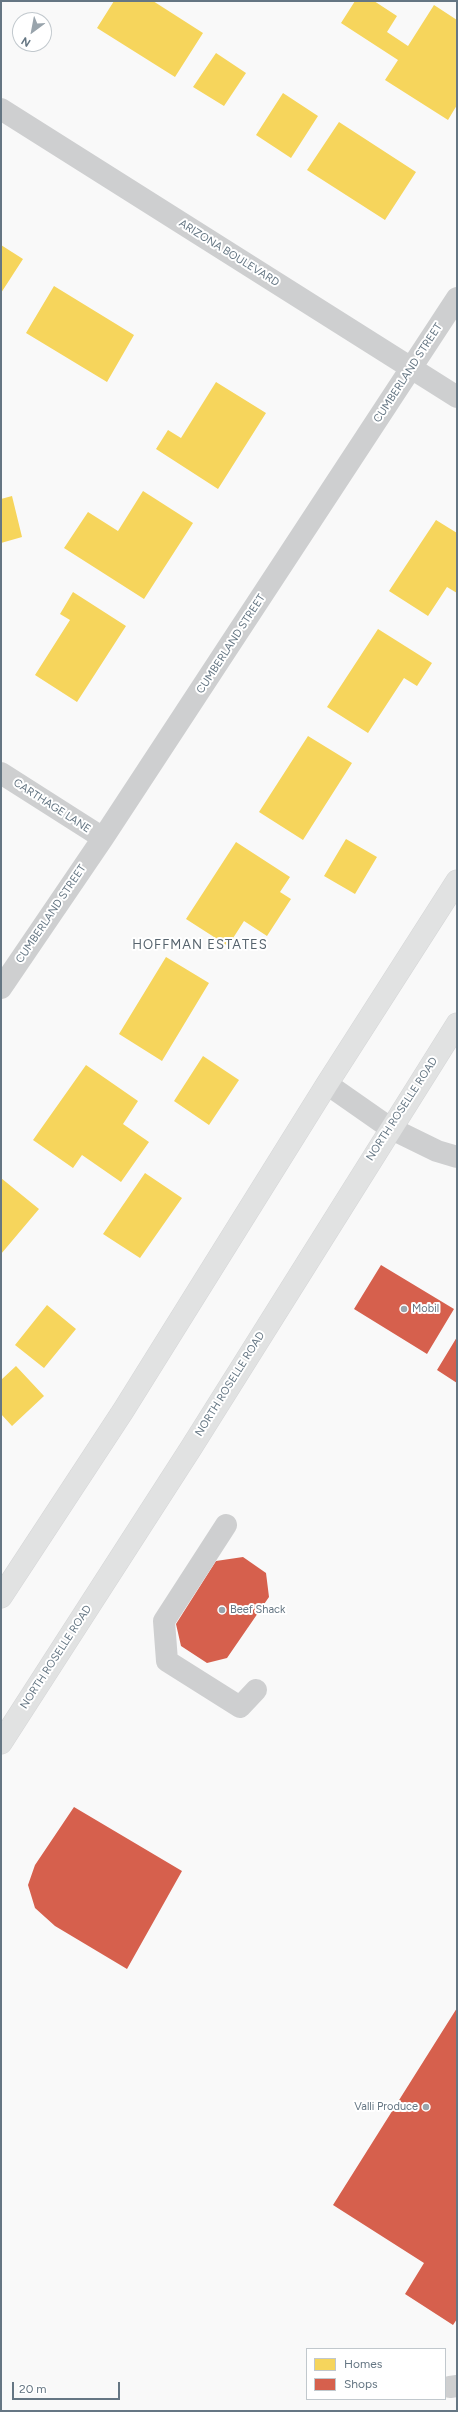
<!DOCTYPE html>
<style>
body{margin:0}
#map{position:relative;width:458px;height:2412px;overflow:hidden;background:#f9f9f9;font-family:Figtree,sans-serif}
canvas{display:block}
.frame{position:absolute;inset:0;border:2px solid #657683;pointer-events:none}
.legend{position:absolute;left:306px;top:2348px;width:140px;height:52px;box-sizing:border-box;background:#fff;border:1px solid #c1c8cd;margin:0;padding:5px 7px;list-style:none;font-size:12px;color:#657683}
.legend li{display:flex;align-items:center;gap:8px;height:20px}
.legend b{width:20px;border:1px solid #c1c8cd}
.north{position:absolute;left:12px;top:12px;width:40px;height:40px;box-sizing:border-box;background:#fff;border:1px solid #c1c8cd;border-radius:50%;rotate:212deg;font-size:11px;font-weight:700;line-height:16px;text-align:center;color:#657683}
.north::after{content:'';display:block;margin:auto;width:14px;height:18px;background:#99a4ac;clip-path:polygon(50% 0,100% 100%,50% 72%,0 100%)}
.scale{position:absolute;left:12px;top:2382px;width:108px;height:18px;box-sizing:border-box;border:2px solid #657683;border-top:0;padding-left:5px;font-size:12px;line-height:14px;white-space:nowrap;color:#657683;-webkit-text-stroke:3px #fff;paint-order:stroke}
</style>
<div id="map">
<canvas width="458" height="2412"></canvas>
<div class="frame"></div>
<ul class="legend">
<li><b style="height:11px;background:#f6d55c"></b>Homes</li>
<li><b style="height:11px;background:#d6604d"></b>Shops</li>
</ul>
<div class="north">N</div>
<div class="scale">20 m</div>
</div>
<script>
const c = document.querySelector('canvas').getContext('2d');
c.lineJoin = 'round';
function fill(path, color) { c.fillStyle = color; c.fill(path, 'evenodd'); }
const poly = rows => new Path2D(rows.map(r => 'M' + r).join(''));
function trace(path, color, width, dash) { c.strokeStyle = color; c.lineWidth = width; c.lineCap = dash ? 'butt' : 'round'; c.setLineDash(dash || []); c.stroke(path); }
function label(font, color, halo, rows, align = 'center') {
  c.font = font + ' Figtree,sans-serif'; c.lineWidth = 4; c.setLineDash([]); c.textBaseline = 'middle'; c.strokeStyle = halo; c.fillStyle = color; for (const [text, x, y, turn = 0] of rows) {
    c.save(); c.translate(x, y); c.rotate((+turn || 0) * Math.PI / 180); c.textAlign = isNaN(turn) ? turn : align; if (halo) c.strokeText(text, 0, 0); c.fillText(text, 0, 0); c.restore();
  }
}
fill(poly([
 [114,1,153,1,203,33,175,77,97,28],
 [355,1,374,1,397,16,387,32,408,46,434,5,457,20,457,105,448,120,385,80,398,60,341,23],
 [216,53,246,73,224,106,193,87],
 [283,93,318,116,291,158,256,135],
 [339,122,416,172,385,220,307,170],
 [1,245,23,259,1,293],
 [54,286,134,335,107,382,26,333],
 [216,382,266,413,218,489,156,449,168,430,181,438],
 [143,491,193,523,144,599,64,548,88,512,118,531],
 [12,496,22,537,1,543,1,499],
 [436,520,457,533,457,593,447,587,428,616,389,591],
 [73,592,126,626,77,702,35,675,70,620,60,614],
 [378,629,432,663,417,686,404,678,368,733,327,707],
 [308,736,352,763,303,840,259,812],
 [346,839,377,857,355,894,324,876],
 [236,842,290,877,280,892,291,899,267,936,244,921,228,946,186,919],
 [166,957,209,983,162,1061,119,1034],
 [203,1056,239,1080,209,1125,174,1101],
 [86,1065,138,1101,123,1124,149,1142,121,1182,82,1155,73,1168,33,1140],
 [145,1173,182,1198,140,1258,103,1234],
 [1,1178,39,1209,1,1254],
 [47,1305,76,1329,44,1368,15,1345],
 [16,1366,44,1396,12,1426,1,1414,1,1380]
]), '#f6d55c');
fill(poly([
 [381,1265,454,1309,427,1354,354,1309],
 [457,1337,457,1383,437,1370],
 [243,1557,266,1573,269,1597,227,1658,207,1663,181,1646,176,1624,216,1561],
 [74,1807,182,1871,127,1969,55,1926,35,1908,28,1885,35,1865],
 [457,2008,457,2319,453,2325,405,2294,424,2263,333,2205]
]), '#d6604d');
const major = poly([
 [1,1597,123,1411,327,1084,457,881],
 [1,1743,191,1448,457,1024]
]);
trace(major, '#d5d6d7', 23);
trace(poly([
 [1,109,457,397],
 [1,773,103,838],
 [1,988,103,838,457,298],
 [327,1084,390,1128,437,1151,457,1157],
 [226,1525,164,1621,167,1661,240,1707,256,1690],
 [450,2387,457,2386]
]), '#cecfd0', 22);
trace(major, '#e1e2e2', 22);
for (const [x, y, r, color] of [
 [404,1309,4,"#99a4ac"],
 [222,1610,4,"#99a4ac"],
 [426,2107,4,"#99a4ac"]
]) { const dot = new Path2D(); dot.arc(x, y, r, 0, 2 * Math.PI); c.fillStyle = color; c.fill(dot); trace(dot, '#fff', 1.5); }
label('11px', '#657683', '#fff', [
 ["ARIZONA BOULEVARD",229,253,32],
 ["CUMBERLAND STREET",408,373,-57],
 ["CUMBERLAND STREET",231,644,-57],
 ["CARTHAGE LANE",52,806,33],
 ["CUMBERLAND STREET",51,914,-56],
 ["NORTH ROSELLE ROAD",402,1109,-57],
 ["NORTH ROSELLE ROAD",230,1384,-58],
 ["NORTH ROSELLE ROAD",56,1657,-57]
]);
label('11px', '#657683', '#fff', [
 ["Mobil",412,1309],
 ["Beef Shack",230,1610],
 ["Valli Produce",418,2107,"right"]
], 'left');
c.letterSpacing = '1px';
label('13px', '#57646e', '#fff', [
 ["HOFFMAN ESTATES",200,945]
]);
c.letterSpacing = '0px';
</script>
